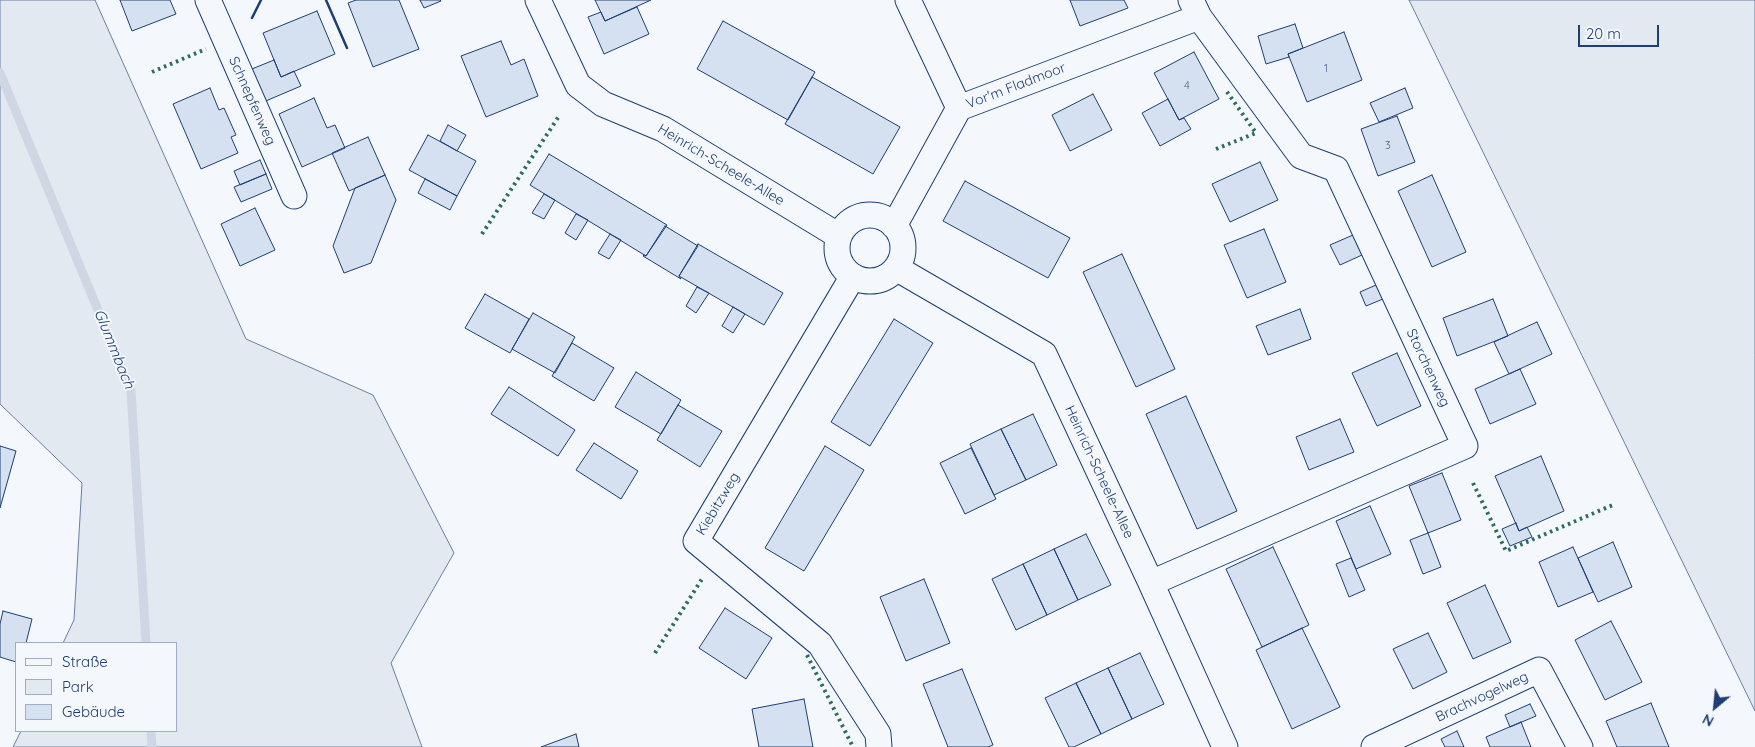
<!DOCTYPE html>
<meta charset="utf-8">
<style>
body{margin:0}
#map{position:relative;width:1755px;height:747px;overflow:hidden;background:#f4f7fb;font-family:Quicksand,sans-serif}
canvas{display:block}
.legend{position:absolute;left:15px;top:642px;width:162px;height:90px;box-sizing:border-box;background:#f4f7fb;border:1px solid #9eadc5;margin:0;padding:6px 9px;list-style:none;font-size:15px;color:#1d3f73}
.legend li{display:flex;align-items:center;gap:10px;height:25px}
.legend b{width:25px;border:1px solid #9eadc5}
.north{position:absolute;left:1690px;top:682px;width:50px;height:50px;-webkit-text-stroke:4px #f4f7fb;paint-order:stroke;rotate:208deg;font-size:14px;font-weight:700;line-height:20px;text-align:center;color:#1d3f73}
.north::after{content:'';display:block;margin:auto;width:18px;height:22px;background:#1d3f73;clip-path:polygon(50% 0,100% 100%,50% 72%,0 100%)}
.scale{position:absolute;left:1578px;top:25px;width:81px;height:22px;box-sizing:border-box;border:2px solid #1d3f73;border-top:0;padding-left:6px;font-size:15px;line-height:18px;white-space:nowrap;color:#1d3f73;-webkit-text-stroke:4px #f4f7fb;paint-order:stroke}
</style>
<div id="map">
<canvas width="1755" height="747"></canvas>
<ul class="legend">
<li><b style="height:6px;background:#f4f7fb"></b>Straße</li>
<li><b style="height:14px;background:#e3e9f0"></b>Park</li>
<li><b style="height:14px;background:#d5e0f0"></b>Gebäude</li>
</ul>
<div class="north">N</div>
<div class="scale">20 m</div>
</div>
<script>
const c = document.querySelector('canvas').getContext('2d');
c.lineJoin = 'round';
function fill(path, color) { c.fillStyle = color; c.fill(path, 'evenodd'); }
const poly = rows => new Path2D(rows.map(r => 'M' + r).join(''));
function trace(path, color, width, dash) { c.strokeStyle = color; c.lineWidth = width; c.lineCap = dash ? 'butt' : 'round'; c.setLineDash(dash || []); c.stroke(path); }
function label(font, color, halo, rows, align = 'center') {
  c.font = font + ' Quicksand,sans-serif'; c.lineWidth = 4; c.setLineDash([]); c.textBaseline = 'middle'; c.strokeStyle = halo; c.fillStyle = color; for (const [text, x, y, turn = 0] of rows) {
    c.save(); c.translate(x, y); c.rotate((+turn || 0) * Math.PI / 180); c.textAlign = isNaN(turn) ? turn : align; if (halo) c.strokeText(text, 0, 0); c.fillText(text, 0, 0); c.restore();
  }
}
const green = poly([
 [0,0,95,0,246,339,373,395,454,553,391,663,422,747,13,747,21,731,176,731,176,643,63,643,74,620,82,483,0,404,0,0],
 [1409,0,1755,0,1755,711,1409,0]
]);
fill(green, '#e3e9f0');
trace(green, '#687fa3', 1);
trace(poly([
 [0,73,131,390,146,643],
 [151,731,152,747]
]), '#cfd7e4', 9);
const building = poly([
 [120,0,170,0,176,14,132,31,120,0],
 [356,0,399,0,419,49,373,67,348,3,356,0],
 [420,0,440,0,441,1,424,8,420,0],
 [595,0,651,0,605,21,595,0],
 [1070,0,1124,0,1128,8,1080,26,1070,0],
 [637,7,649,34,604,54,588,17,601,12,605,21,637,7],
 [317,11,335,54,281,77,263,33,317,11],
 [723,21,815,72,788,120,697,69,723,21],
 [1295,24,1303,48,1288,54,1289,57,1266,64,1258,36,1295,24],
 [1344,32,1362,80,1307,102,1288,54,1344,32],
 [501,41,511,65,524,59,538,96,486,117,461,56,501,41],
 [1194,52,1219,99,1179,120,1154,73,1194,52],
 [274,60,281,77,294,71,301,86,261,103,247,71,274,60],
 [812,77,900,127,873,174,785,124,812,77],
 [210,88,219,110,224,108,236,135,231,137,238,153,201,169,173,104,210,88],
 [1405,88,1413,108,1379,122,1370,103,1405,88],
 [1093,94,1112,130,1070,151,1052,115,1093,94],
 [314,98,327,128,335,125,345,148,302,167,279,114,314,98],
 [1168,99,1179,120,1184,118,1191,129,1160,146,1142,113,1168,99],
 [1397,116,1415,162,1378,176,1361,129,1397,116],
 [448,125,466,135,457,151,440,141,448,125],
 [428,135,476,161,457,196,409,170,428,135],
 [368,137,385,175,349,191,332,153,368,137],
 [549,154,667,225,646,256,530,185,549,154],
 [260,160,266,174,240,185,234,171,260,160],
 [1260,162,1278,200,1230,222,1212,184,1260,162],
 [266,174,272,189,241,202,234,187,266,174],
 [385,175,396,200,371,263,344,273,333,246,355,188,385,175],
 [1432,175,1466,252,1432,267,1398,191,1432,175],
 [425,179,457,196,450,210,418,193,425,179],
 [965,181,1070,238,1048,278,943,221,965,181],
 [544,194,555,200,544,219,532,213,544,194],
 [255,208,275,250,240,266,221,224,255,208],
 [576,214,588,220,576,240,565,233,576,214],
 [665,226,698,246,679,276,681,279,643,256,644,255,646,256,665,226],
 [1264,229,1286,282,1247,298,1224,245,1264,229],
 [610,234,621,240,609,259,598,253,610,234],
 [1353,235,1362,255,1340,265,1330,245,1353,235],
 [698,244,783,293,764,325,679,276,698,244],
 [1122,254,1175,369,1136,387,1083,272,1122,254],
 [1376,285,1383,299,1366,306,1360,292,1376,285],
 [697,287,709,293,696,313,686,306,697,287],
 [485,294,529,319,510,353,465,328,485,294],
 [1493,299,1508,336,1457,356,1443,318,1493,299],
 [733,307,745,314,733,333,722,326,733,307],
 [1300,309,1311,339,1268,355,1256,326,1300,309],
 [533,313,575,337,555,373,512,349,533,313],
 [894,319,933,343,870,446,831,422,894,319],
 [1537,322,1552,354,1509,374,1494,342,1537,322],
 [572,343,614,368,594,401,552,376,572,343],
 [1397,353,1421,406,1377,426,1352,373,1397,353],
 [1520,369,1536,404,1490,424,1475,389,1520,369],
 [636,372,681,400,661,434,615,407,636,372],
 [509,387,575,430,558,456,491,414,509,387],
 [1186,396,1237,511,1197,529,1146,414,1186,396],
 [678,405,722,431,700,467,657,440,678,405],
 [1033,414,1057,465,1026,480,1001,429,1033,414],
 [1340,419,1354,452,1309,470,1296,437,1340,419],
 [1001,429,1026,480,994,495,970,444,1001,429],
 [594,443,638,471,621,499,576,470,594,443],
 [0,446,16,451,0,508,0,446],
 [825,446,864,470,804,571,765,548,825,446],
 [971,448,996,499,965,514,940,463,971,448],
 [1541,456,1564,511,1519,531,1495,476,1541,456],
 [1442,473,1461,520,1428,533,1409,486,1442,473],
 [1370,506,1391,554,1356,569,1336,521,1370,506],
 [1516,523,1519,531,1527,527,1532,537,1510,546,1502,529,1516,523],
 [1428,533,1441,567,1423,574,1410,540,1428,533],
 [1086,534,1111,585,1078,600,1054,549,1086,534],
 [1613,542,1632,587,1598,602,1578,558,1613,542],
 [1273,547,1309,625,1262,647,1226,569,1273,547],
 [1573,547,1593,592,1558,607,1539,562,1573,547],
 [1054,549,1078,600,1047,615,1023,564,1054,549],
 [1351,558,1365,590,1349,597,1336,564,1351,558],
 [1023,564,1047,615,1016,630,992,579,1023,564],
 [924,579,950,643,906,661,880,597,924,579],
 [1485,585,1511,642,1473,659,1447,603,1485,585],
 [725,608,772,638,746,679,699,648,725,608],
 [3,611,32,619,26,643,16,643,16,662,0,657,0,624,3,611],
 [1611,621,1642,682,1605,700,1575,640,1611,621],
 [1302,628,1340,707,1292,729,1256,650,1302,628],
 [1428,633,1447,672,1413,689,1393,649,1428,633],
 [1140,653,1164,704,1132,719,1108,668,1140,653],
 [1108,668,1132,719,1101,734,1076,683,1108,668],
 [962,669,993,745,988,747,948,747,923,684,962,669],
 [1076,683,1101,734,1074,747,1069,747,1045,698,1076,683],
 [804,699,813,747,759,747,752,709,804,699],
 [1651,703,1669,747,1617,747,1606,721,1651,703],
 [1530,704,1536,716,1510,727,1505,715,1530,704],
 [1521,722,1531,747,1490,747,1486,737,1521,722],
 [1457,731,1464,747,1445,747,1441,739,1457,731],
 [576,734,579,747,541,747,576,734]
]);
fill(building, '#d5e0f0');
trace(building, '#1d3f73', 1);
const minor = poly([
 [208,0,294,196],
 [538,0,578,85,603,104,663,129,839,236],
 [908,0,959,108],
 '837 248a33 33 0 1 1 66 0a33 33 0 1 1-66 0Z',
 [894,226,959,108,1199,17],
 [896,268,1044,354,1151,583,1225,747],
 [853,276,696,541,820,644,878,734,879,747],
 [1151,583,1465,446,1336,169,1301,156,1199,17,1191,0],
 [1374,747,1539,670,1580,747]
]);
trace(minor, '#1d3f73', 27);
trace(minor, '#f4f7fb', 25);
trace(poly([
 [152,72,206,49],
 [1216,149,1256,133,1225,89],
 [482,234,559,116],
 [1473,483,1506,551,1615,504],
 [655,653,702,579],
 [807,655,853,747]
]), '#2c6c60', 4, [2.5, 4]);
trace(poly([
 [326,0,347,48],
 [252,18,261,0]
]), '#1d3f73', 2.5);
label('11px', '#4b6792', null, [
 ["1",1326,69],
 ["4",1187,86],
 ["3",1388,146]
]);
label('14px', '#1d3f73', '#f4f7fb', [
 ["Vor'm Fladmoor",1016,86,-21],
 ["Schnepfenweg",252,101,66],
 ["Heinrich-Scheele-Allee",721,165,31],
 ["Storchenweg",1428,368,65],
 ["Heinrich-Scheele-Allee",1099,472,65],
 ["Kiebitzweg",718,504,-59],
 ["Brachvogelweg",1482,697,-25]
]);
label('italic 15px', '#1d3f73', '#f4f7fb', [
 ["Glummbach",114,349,68]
]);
</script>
